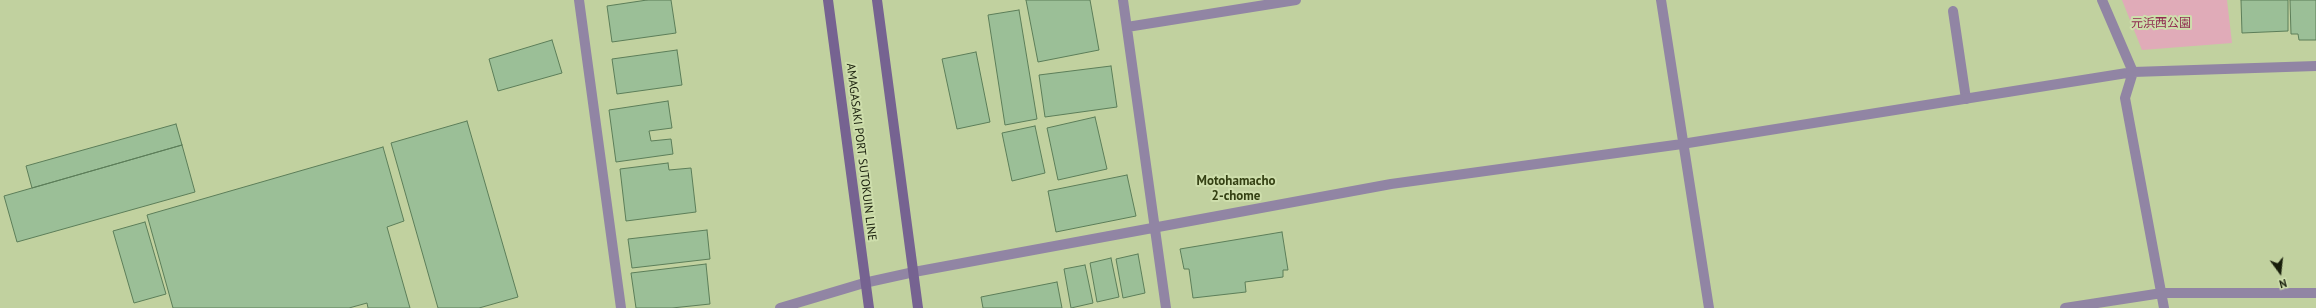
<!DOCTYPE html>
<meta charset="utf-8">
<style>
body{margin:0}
#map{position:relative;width:2316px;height:308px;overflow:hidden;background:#c1d19f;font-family:"PT Sans",sans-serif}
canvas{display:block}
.north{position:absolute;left:2260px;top:252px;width:40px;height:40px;-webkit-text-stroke:3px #cedeac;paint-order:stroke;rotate:165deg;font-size:11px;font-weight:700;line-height:16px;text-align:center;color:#181e0b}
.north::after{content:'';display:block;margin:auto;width:14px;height:18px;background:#181e0b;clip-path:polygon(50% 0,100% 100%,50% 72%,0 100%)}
</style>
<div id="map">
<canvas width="2316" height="308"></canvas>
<div class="north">N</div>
</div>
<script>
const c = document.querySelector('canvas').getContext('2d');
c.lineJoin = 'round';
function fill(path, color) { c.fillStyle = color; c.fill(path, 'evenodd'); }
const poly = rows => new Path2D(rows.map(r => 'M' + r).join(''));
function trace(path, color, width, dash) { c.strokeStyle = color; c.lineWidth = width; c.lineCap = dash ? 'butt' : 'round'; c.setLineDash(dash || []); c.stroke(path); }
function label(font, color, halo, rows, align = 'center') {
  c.font = font + ' "PT Sans","Noto Sans JP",sans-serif'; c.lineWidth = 4; c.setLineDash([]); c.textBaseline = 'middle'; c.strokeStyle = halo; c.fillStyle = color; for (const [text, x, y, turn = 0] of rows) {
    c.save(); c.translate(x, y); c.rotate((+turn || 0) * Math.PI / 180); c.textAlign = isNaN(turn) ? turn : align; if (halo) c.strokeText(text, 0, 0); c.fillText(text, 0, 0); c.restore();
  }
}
fill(poly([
 [2122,0,2227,0,2232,43,2142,50]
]), '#e0abb8');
const building = poly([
 [647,0,671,0,676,33,612,42,607,6,647,0],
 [1026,0,1090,0,1099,50,1038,62,1026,0],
 [2241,0,2288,0,2288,31,2242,33,2241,0],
 [2290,0,2316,0,2316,40,2299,40,2298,34,2291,34,2290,0],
 [1019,10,1037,119,1005,125,988,15,1019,10],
 [552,40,562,73,498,91,489,59,552,40],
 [677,50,682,85,617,94,612,59,677,50],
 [976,52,990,122,957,129,942,59,976,52],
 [1111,66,1117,107,1045,117,1039,75,1111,66],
 [668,101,672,128,649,131,651,141,671,139,673,154,616,162,609,110,668,101],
 [1095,117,1107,169,1058,180,1047,128,1095,117],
 [467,121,518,297,479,308,438,308,391,143,467,121],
 [176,124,182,145,32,188,26,166,176,124],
 [1035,126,1045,173,1012,181,1002,133,1035,126],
 [182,145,195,192,17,242,4,196,182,145],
 [383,147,404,221,387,227,410,308,368,308,367,303,349,308,173,308,147,215,383,147],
 [668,163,669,170,691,168,696,212,626,221,620,169,668,163],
 [1127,175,1136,216,1056,232,1048,191,1127,175],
 [145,222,166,294,134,303,113,231,145,222],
 [707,230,710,259,632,268,628,239,707,230],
 [1282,232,1288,270,1283,270,1283,277,1245,282,1246,292,1193,298,1189,269,1184,269,1180,249,1282,232],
 [1138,254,1145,293,1123,298,1116,259,1138,254],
 [1111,258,1119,297,1097,302,1090,263,1111,258],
 [706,264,710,304,672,308,636,308,631,273,706,264],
 [1085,265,1093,303,1071,308,1064,269,1085,265],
 [1057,282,1062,308,983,308,981,297,1057,282]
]);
fill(building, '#9bbf97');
trace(building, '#5c7e59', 1);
trace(poly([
 [1953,11,1966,99]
]), '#9185a4', 10);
trace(poly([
 [579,0,621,308],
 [1123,0,1166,308],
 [1661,0,1709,308],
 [2102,0,2133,72,2125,98,2164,308],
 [1127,27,1296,0],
 [780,308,864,283,914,272,1391,184,1682,144,2133,72,2316,66],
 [2065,308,2162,293,2316,293]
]), '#9185a4', 10);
trace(poly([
 [828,0,869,308],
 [877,0,918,308]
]), '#766391', 10);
label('12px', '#902c50', '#cedeac', [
 ["元浜西公園",2161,24]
]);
label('12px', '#181e0b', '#cedeac', [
 ["AMAGASAKI PORT SUTOKUIN LINE",861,152,83]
]);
label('bold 13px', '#344013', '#cedeac', [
 ["Motohamacho",1236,181],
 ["2-chome",1236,196]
]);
</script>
